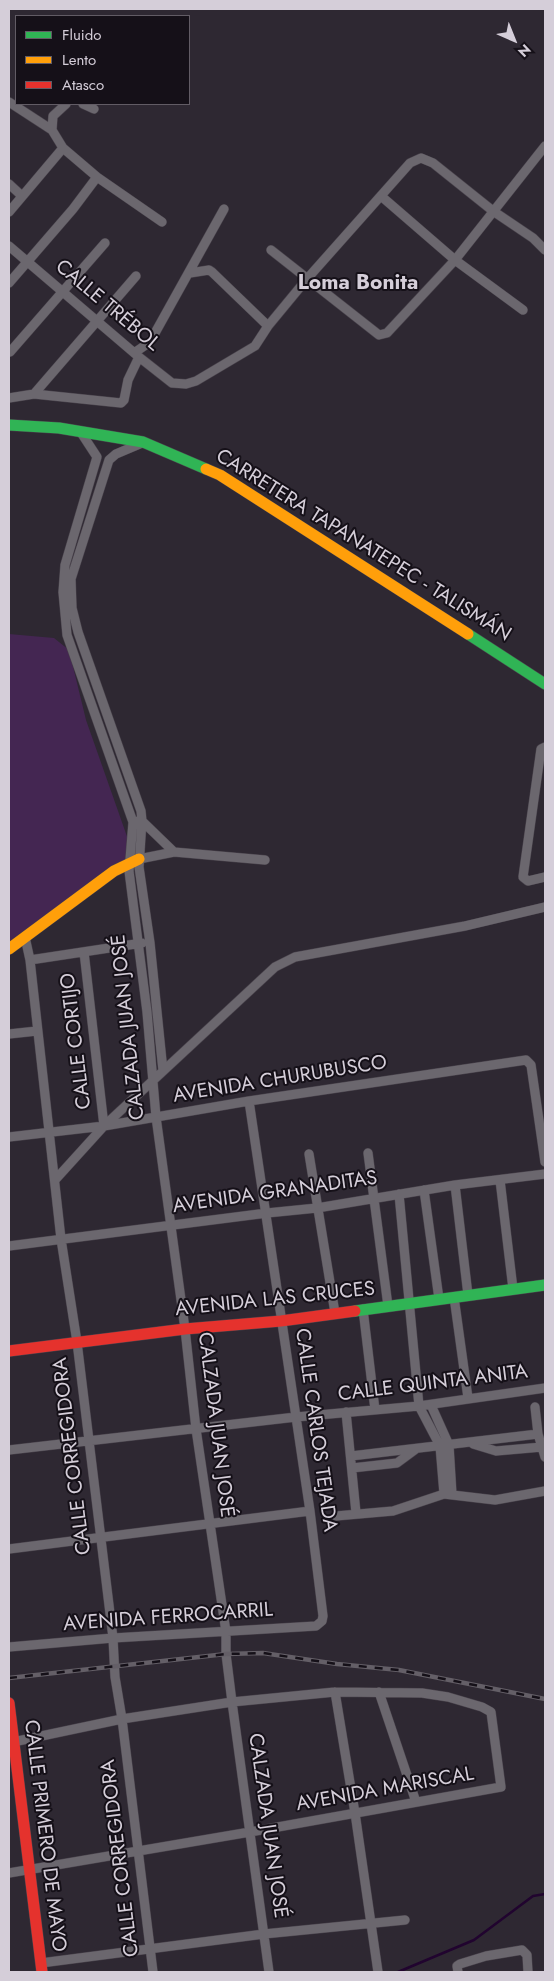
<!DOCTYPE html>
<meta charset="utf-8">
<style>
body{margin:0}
#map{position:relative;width:554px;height:1981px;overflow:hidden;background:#2e2832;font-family:Jost,sans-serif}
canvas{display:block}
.frame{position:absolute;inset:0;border:10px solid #d5ced9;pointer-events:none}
.legend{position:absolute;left:15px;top:15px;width:175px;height:90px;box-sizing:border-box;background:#151018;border:1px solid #625c65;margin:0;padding:6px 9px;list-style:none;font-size:15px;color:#d5ced9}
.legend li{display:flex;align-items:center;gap:10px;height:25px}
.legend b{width:25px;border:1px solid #625c65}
.north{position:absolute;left:489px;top:15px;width:50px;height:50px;-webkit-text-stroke:4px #151018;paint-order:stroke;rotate:136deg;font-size:14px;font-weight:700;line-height:20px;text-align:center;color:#d5ced9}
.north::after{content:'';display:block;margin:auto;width:18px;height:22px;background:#d5ced9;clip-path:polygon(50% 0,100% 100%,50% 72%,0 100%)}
</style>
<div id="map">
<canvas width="554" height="1981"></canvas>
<div class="frame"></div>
<ul class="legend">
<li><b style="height:6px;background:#30b455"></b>Fluido</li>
<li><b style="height:6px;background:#ff9f0a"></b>Lento</li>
<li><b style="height:6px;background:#e5322d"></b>Atasco</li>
</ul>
<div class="north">N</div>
</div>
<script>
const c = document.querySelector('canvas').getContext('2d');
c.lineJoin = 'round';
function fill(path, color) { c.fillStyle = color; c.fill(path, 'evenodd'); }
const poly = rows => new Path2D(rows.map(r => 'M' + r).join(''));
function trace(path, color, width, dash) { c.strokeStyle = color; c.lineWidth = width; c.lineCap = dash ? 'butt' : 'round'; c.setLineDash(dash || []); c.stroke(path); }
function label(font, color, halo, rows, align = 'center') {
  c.font = font + ' Jost,sans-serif'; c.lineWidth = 4; c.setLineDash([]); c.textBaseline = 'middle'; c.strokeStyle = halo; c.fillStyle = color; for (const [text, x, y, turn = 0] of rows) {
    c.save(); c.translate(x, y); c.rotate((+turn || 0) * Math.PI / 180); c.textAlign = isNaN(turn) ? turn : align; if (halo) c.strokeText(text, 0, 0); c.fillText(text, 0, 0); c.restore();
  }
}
fill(poly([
 [9,634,54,638,69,650,86,720,130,845,123,871,9,951]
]), '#442652');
trace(poly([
 [398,1972,474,1940,533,1896,545,1894]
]), '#21042f', 2.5);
const street = poly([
 [9,102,52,130,63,148,97,177,162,222],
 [83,104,94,109],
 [52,130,53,116,66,104],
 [9,184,22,196],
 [381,196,455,260,523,310],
 [9,212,63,148],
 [9,246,139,357,172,383,186,384,196,381,255,346,268,326,306,280,410,163,421,158,433,163,493,211,533,238,545,250],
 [271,250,379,335,387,333,455,260,545,146],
 [190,273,209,270,212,272,268,326],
 [9,283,73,209,97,177],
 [10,352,105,243],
 [134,353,150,342,224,209],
 [34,394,136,276],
 [9,398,34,394,121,403,124,400,128,380,139,357],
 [80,431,97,457,65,565,63,592,67,635,133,822,129,871,147,1012,156,1117,185,1329,196,1429,226,1632,226,1654,232,1702,269,1972],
 [142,443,116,454,109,460,71,579,72,608,78,632,141,811,142,821,139,867,150,943,163,1071],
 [545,747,541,749,523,877,528,881,545,877],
 [138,821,142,821,174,852,265,860],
 [139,859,174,852],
 [25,937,30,960,61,1239,77,1342,113,1638,115,1677,122,1719,153,1972],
 [84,952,104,1126],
 [30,960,142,943],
 [9,1034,37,1031],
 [9,1137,104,1126,249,1101,526,1060,531,1065,545,1162],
 [368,1153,388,1306],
 [309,1154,335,1313],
 [55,1180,104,1126,275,967,295,957,465,926,545,907],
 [500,1180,513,1289],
 [455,1185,468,1295],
 [424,1190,439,1299],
 [399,1194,419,1406,440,1446,444,1494],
 [9,1246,267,1213,317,1208,455,1185,545,1174],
 [454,1297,468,1398],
 [363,1309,375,1410],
 [431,1405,449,1445,452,1494],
 [535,1407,538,1434,545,1457],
 [346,1412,356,1513],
 [473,1444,496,1451,542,1447],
 [9,1450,296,1417,419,1406,545,1388],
 [351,1456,538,1434],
 [352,1468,397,1463,416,1449],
 [336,1516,393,1511,444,1494,495,1500,545,1491],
 [9,1549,310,1511],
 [9,1647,113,1638,316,1626,322,1621,323,1616,310,1511,249,1101],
 [335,1692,355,1813,378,1972],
 [379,1692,416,1802],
 [9,1873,250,1832,501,1787,491,1712,482,1707,448,1697,422,1693,335,1692,232,1702,122,1719,13,1742],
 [41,1963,264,1934,405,1920],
 [458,1972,457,1966,460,1964,486,1956,522,1950,527,1955,528,1972]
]);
const fast = poly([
 [9,425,59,428,143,442,206,469],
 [468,634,545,684],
 [355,1311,545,1285]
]);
const slow = poly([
 [206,469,220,475,468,634],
 [9,949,114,871,139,859]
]);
const jam = poly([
 [9,1351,185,1329,281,1321,355,1311],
 [9,1703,42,1972]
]);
trace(street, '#49434c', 10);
trace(fast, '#49434c', 12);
trace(slow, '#49434c', 12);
trace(jam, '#49434c', 12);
trace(street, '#6b676e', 9);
trace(fast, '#30b455', 11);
trace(slow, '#ff9f0a', 11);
trace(jam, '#e5322d', 11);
const rail = poly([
 [9,1678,226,1654,263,1653,337,1664,399,1670,545,1699]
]);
trace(rail, '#645f67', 4.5);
trace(rail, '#151018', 2.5, [8]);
label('20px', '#d5ced9', '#151018', [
 ["CALLE TRÉBOL",107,306,40],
 ["CARRETERA TAPANATEPEC - TALISMÁN",363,546,32],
 ["CALZADA JUAN JOSÉ",129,1027,-96],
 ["CALLE CORTIJO",77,1041,-97],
 ["AVENIDA CHURUBUSCO",280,1080,-9],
 ["AVENIDA GRANADITAS",275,1193,-8],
 ["AVENIDA LAS CRUCES",275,1300,-6],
 ["CALLE QUINTA ANITA",433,1384,-7],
 ["CALZADA JUAN JOSÉ",215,1425,83],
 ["CALLE CARLOS TEJADA",315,1430,82],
 ["CALLE CORREGIDORA",73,1456,-97],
 ["AVENIDA FERROCARRIL",168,1618,-4],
 ["AVENIDA MARISCAL",385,1790,-10],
 ["CALZADA JUAN JOSÉ",267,1826,82],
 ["CALLE PRIMERO DE MAYO",44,1836,83],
 ["CALLE CORREGIDORA",121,1858,-97]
]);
label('bold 21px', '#d5ced9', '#151018', [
 ["Loma Bonita",358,284]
]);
</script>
